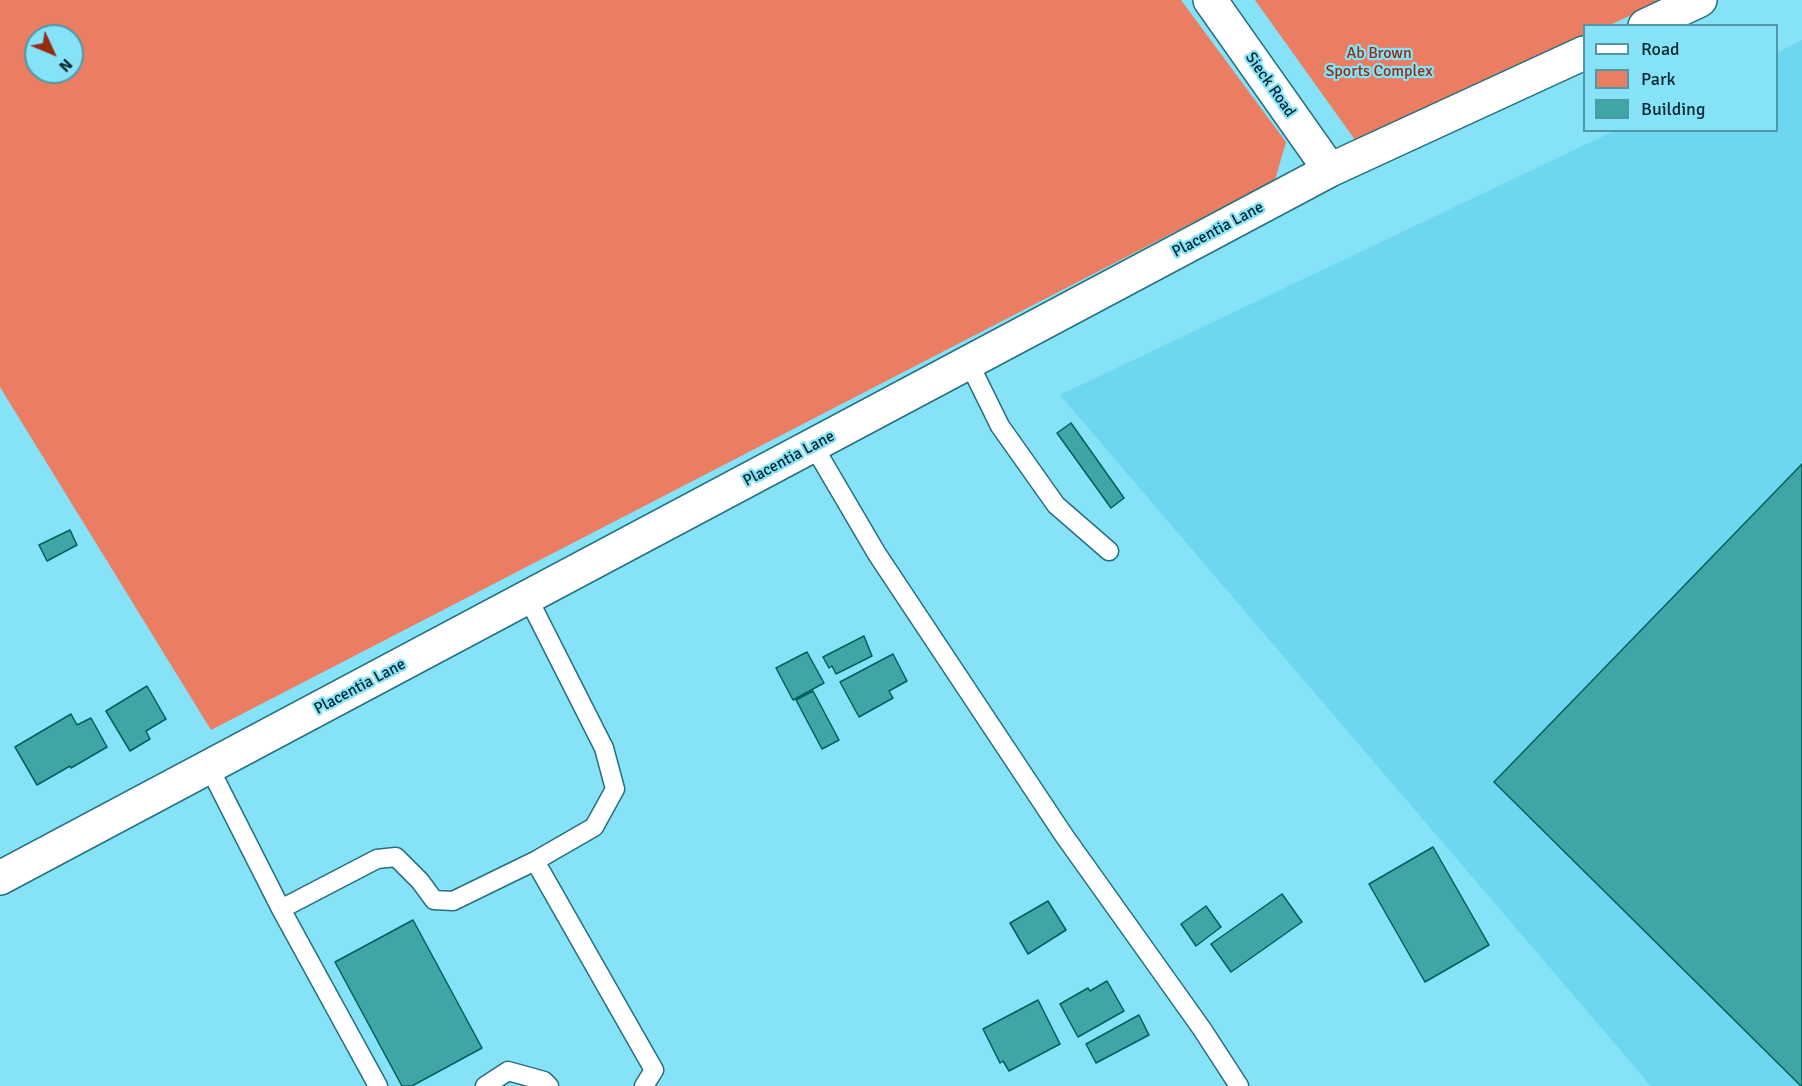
<!DOCTYPE html>
<style>
body{margin:0}
#map{position:relative;width:1802px;height:1086px;overflow:hidden;background:#85e2f7;font-family:Signika,sans-serif}
canvas{display:block}
.legend{position:absolute;left:1583px;top:24px;width:195px;height:108px;box-sizing:border-box;background:#85e2f7;border:2px solid #5097a7;margin:0;padding:8px 10px;list-style:none;font-size:18px;color:#00262e}
.legend li{display:flex;align-items:center;gap:12px;height:30px}
.legend b{width:30px;border:2px solid #5097a7}
.north{position:absolute;left:24px;top:24px;width:60px;height:60px;box-sizing:border-box;background:#85e2f7;border:2px solid #5097a7;border-radius:50%;rotate:134deg;font-size:16px;font-weight:700;line-height:24px;text-align:center;color:#00262e}
.north::after{content:'';display:block;margin:auto;width:21px;height:27px;background:#942c12;clip-path:polygon(50% 0,100% 100%,50% 72%,0 100%)}
</style>
<div id="map">
<canvas width="1802" height="1086"></canvas>
<ul class="legend">
<li><b style="height:8px;background:#fff"></b>Road</li>
<li><b style="height:16px;background:#eb7d63"></b>Park</li>
<li><b style="height:16px;background:#40a6a5"></b>Building</li>
</ul>
<div class="north">N</div>
</div>
<script>
const c = document.querySelector('canvas').getContext('2d');
c.lineJoin = 'round';
function fill(path, color) { c.fillStyle = color; c.fill(path, 'evenodd'); }
const poly = rows => new Path2D(rows.map(r => 'M' + r).join(''));
function trace(path, color, width, dash) { c.strokeStyle = color; c.lineWidth = width; c.lineCap = dash ? 'butt' : 'round'; c.setLineDash(dash || []); c.stroke(path); }
function label(font, color, halo, rows, align = 'center') {
  c.font = font + ' Signika,sans-serif'; c.lineWidth = 4.5; c.setLineDash([]); c.textBaseline = 'middle'; c.strokeStyle = halo; c.fillStyle = color; for (const [text, x, y, turn = 0] of rows) {
    c.save(); c.translate(x, y); c.rotate((+turn || 0) * Math.PI / 180); c.textAlign = isNaN(turn) ? turn : align; if (halo) c.strokeText(text, 0, 0); c.fillText(text, 0, 0); c.restore();
  }
}
fill(poly([
 [1802,40,1802,1086,1651,1086,1060,395,1614,131,1776,130,1777,53]
]), '#6dd7ef');
fill(poly([
 [0,0,1181,0,1286,142,1275,180,211,730,0,387],
 [36,36,72,36,72,72,36,72],
 [1255,0,1664,0,1610,25,1584,26,1584,37,1358,144]
]), '#eb7d63');
const building = poly([
 [1071,423,1124,498,1111,508,1057,433,1071,423],
 [1802,464,1802,1086,1801,1086,1494,782,1802,464],
 [70,530,77,545,47,561,39,545,70,530],
 [864,636,872,656,836,674,832,666,829,668,823,657,864,636],
 [807,652,824,683,793,700,776,668,807,652],
 [893,654,907,681,889,691,893,698,859,717,840,682,893,654],
 [147,686,166,719,146,731,150,739,130,751,106,711,147,686],
 [813,691,839,740,822,749,796,700,813,691],
 [71,714,77,725,91,718,107,747,71,768,70,766,37,785,15,747,71,714],
 [1433,847,1489,945,1425,982,1369,884,1433,847],
 [1282,894,1302,922,1231,972,1211,944,1282,894],
 [1048,901,1066,930,1028,954,1010,923,1048,901],
 [1206,906,1221,927,1196,946,1181,924,1206,906],
 [413,920,482,1048,412,1086,402,1086,335,962,413,920],
 [1107,981,1124,1011,1078,1037,1060,1004,1088,988,1090,991,1107,981],
 [1038,1000,1060,1044,1009,1071,1003,1061,1000,1063,983,1029,1038,1000],
 [1139,1015,1149,1035,1096,1063,1086,1044,1139,1015]
]);
fill(building, '#40a6a5');
trace(building, '#035f5f', 1.5);
const service = poly([
 [969,363,1000,426,1056,505,1109,551],
 [813,445,877,554,1063,834,1202,1029,1239,1086],
 [528,598,604,748,615,789,594,827,535,861],
 [209,767,281,909,378,1086],
 [281,909,377,859,396,857,420,881,434,900,453,901,535,861,654,1070,644,1086],
 [485,1086,508,1071,544,1081,549,1086]
]);
const minor = poly([
 [1210,0,1330,170],
 [1645,26,1700,0],
 [0,878,1330,170,1584,53]
]);
trace(service, '#266f7e', 21);
trace(minor, '#266f7e', 36);
trace(service, '#fff', 18);
trace(minor, '#fff', 33);
label('16px', '#952d12', '#85e2f7', [
 ["Ab Brown",1379,54],
 ["Sports Complex",1379,72]
]);
label('16px', '#00262e', '#85e2f7', [
 ["Sieck Road",1270,85,55],
 ["Placentia Lane",1218,230,-28],
 ["Placentia Lane",789,459,-28],
 ["Placentia Lane",360,687,-28]
]);
</script>
